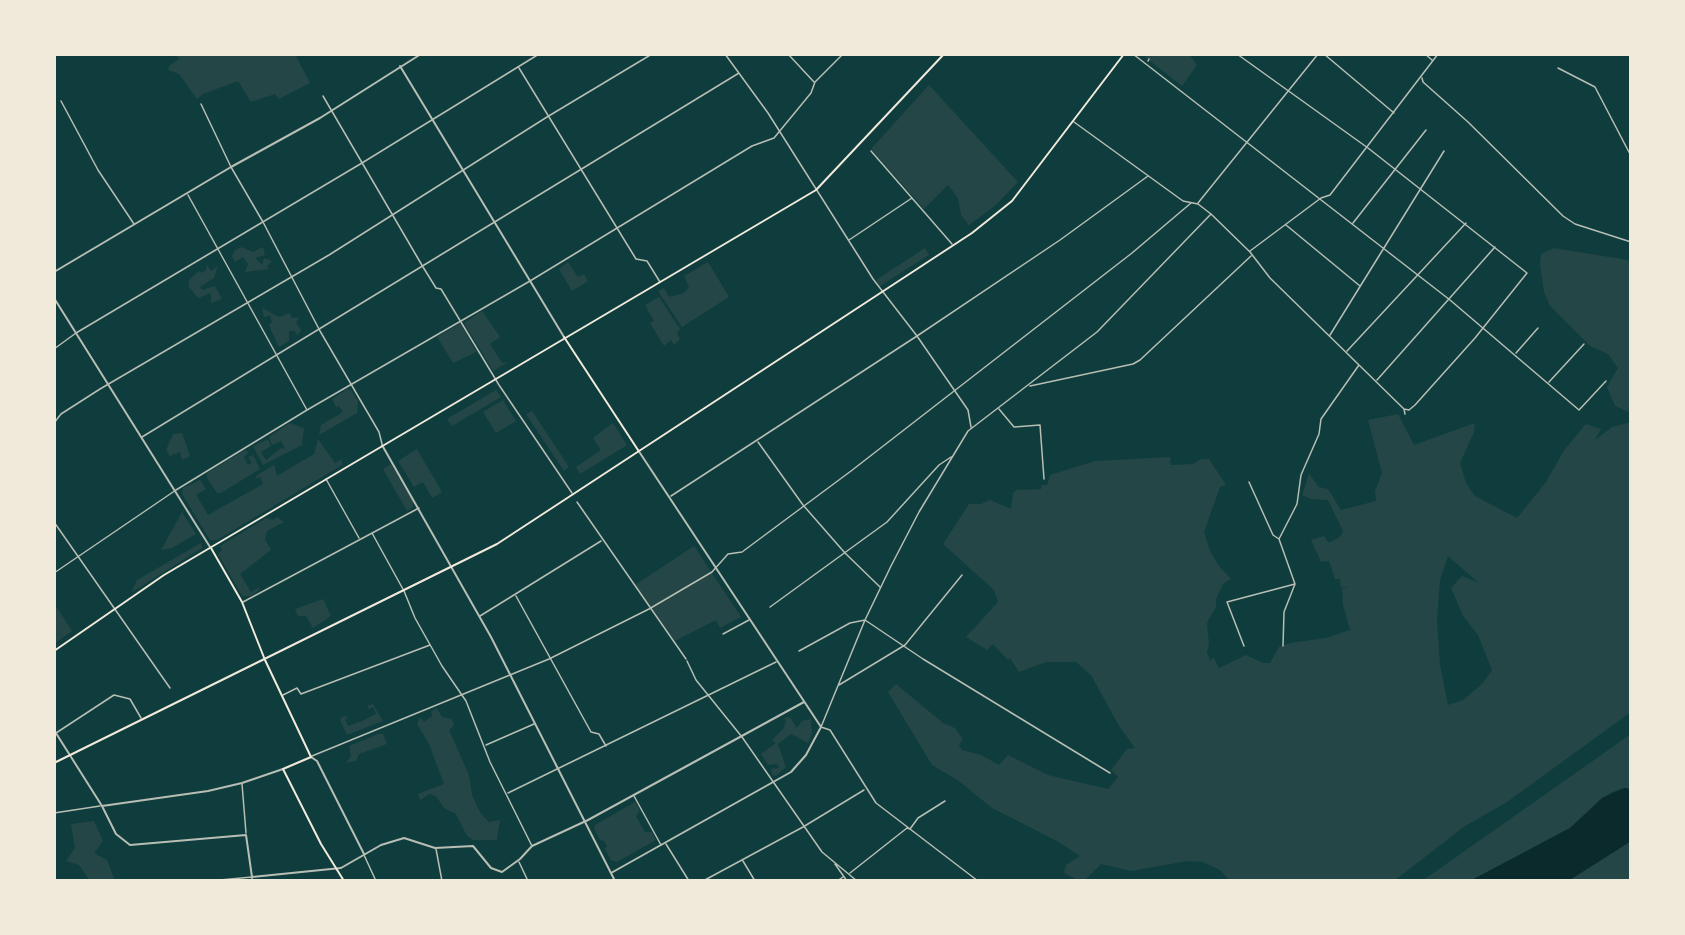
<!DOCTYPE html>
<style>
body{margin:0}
#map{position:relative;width:1685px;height:935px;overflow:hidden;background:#0f3d3e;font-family:Ubuntu,sans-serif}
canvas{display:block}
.frame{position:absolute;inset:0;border:56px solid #f1e9da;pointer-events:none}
</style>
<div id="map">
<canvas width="1685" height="935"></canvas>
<div class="frame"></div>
</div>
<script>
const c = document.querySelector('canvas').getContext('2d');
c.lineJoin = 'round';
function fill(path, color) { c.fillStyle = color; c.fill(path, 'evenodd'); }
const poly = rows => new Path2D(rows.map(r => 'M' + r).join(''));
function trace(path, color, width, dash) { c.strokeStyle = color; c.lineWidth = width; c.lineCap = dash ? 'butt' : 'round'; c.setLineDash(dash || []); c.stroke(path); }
fill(poly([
 [175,54,295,54,310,83,279,99,275,94,251,102,238,81,203,94,197,99,179,74,168,70,169,66,179,59],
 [1147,54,1189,54,1197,65,1182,86,1145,57],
 [929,85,1018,182,996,205,969,225,961,215,958,198,948,185,924,209,871,149],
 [241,247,253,252,263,247,265,255,255,258,262,265,264,258,272,261,267,266,269,269,245,272,248,264,243,257,235,262,232,256,235,250],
 [925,248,929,255,880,286,876,280],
 [1554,248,1628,260,1631,264,1631,413,1615,406,1607,387,1618,368,1608,354,1590,346,1550,306,1544,292,1540,264,1541,254],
 [568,262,578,277,584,274,588,281,572,291,559,269],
 [708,262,729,297,682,327,658,291,664,288,669,297,684,293,689,287,684,276],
 [207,265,211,271,218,266,214,278,200,287,202,290,215,286,222,299,211,303,211,293,198,298,189,287,189,280,199,271,202,273,206,270],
 [659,297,680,329,677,333,680,339,674,345,671,340,664,346,650,323,654,321,645,305],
 [262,308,279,317,290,313,292,318,299,317,296,323,301,330,298,335,294,331,289,331,289,341,279,347,271,330,269,324,272,323,270,315,264,317],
 [482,311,500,337,490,344,502,363,508,362,493,371,464,323],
 [461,323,476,352,453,363,437,337],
 [347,389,351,390,358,401,357,413,319,435,321,425,343,412,339,406,336,407,332,399],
 [496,390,501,397,452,426,447,419],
 [503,400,516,421,496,433,483,412],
 [532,411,569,467,564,471,526,414],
 [1398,414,1414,445,1475,423,1474,432,1460,463,1466,483,1475,496,1517,518,1546,482,1565,449,1586,424,1601,429,1595,440,1612,427,1631,422,1631,712,1507,802,1465,826,1394,881,1230,881,1220,870,1203,862,1188,861,1131,871,1101,864,1084,881,1080,881,1064,873,1066,865,1080,856,1057,841,992,808,959,781,932,765,888,692,896,684,943,723,955,728,963,739,959,745,962,750,981,755,999,765,1008,755,1048,775,1108,789,1118,777,1111,770,1127,749,1135,748,1119,726,1091,675,1076,662,1046,662,1019,672,1010,658,1008,660,993,644,987,650,966,637,998,602,994,590,943,544,969,504,981,504,990,500,1011,509,1013,493,1017,490,1041,489,1042,485,1047,485,1050,475,1095,461,1170,457,1171,465,1193,464,1201,459,1209,459,1226,485,1220,487,1204,532,1210,551,1219,566,1231,579,1223,584,1216,599,1216,607,1207,623,1209,644,1207,652,1210,660,1214,658,1219,668,1246,655,1263,663,1270,663,1279,647,1290,643,1326,638,1350,630,1343,605,1342,589,1348,586,1341,588,1340,579,1335,579,1329,561,1321,562,1311,540,1324,536,1329,543,1341,536,1343,531,1328,500,1311,499,1302,495,1309,474,1319,487,1328,489,1341,510,1376,501,1375,491,1382,473,1368,420],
 [1448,556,1479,583,1462,576,1451,588,1463,616,1478,635,1492,670,1482,684,1463,700,1448,705,1440,665,1437,620,1440,580],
 [290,423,304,428,302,445,263,465,253,446,268,439,271,446,261,452,266,460,281,448,285,449,281,441,272,445,269,437],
 [613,423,627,445,580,474,576,467,601,450,593,438],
 [182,433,190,456,182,460,180,452,170,456,166,450,173,434],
 [318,439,335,463,342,459,342,465,217,540,210,540,182,494,183,488,200,480,206,489,196,495,208,515,263,484,260,477,255,479,257,475,274,465,277,476,314,454],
 [417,449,442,492,432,498,423,482,414,487,398,461],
 [245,450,249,452,244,457,248,465,252,463,248,457,253,455,260,469,221,493,217,493,207,478,207,473],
 [391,464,413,501,413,507,407,511,383,469],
 [182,512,196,534,172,548,161,550],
 [277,517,284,522,267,531,265,539,271,550,240,574,251,592,259,587,259,590,251,596,242,596,218,554,222,550,220,546,266,518,273,520],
 [201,543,202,548,131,593,137,580],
 [694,546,741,617,720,628,716,620,675,641,635,585],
 [323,599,331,616,313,628,306,616,298,616,295,609],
 [54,603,72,631,54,644],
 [373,704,383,721,347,735,340,720,342,717,348,716,345,720,348,726,362,721,376,714,373,707,369,709,367,706],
 [437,708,442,717,452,719,454,725,449,730,469,775,472,795,481,814,489,822,500,820,497,840,473,840,467,836,456,814,444,808,436,796,430,794,420,800,418,794,444,784,429,744,417,724,420,717,424,722,432,716,431,711],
 [790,717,797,728,802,721,811,719,812,734,808,743,791,734,778,744,786,767,776,776,772,775,771,769,779,768,777,764,768,765,761,754,776,743,772,740,783,729,786,721,784,718],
 [378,734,383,734,387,744,359,754,356,761,346,763,351,756,349,746],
 [1631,734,1631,789,1624,788,1610,793,1570,828,1470,881,1422,881],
 [635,802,640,810,636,816,645,832,652,832,656,840,617,862,611,860,605,849,607,846,604,841,600,840,594,829,595,825],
 [94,821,103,841,94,853,107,860,115,881,90,881,79,865,66,861,75,848,71,824],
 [1631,841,1631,881,1568,881,1611,854]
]), '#244646');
fill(poly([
 [1624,788,1631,789,1631,841,1568,881,1470,881,1570,828,1602,798]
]), '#0a2a2b');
trace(poly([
 [1148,61,1149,59],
 [1558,68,1595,87,1631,156]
]), '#b8beb3', 1.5);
trace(poly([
 [725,54,768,113,873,279,917,336,968,410,971,427],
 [788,54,814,82],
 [1133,54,1450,300,1579,410,1606,381],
 [1237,54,1368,148,1527,273,1475,338,1415,405,1409,410,1404,409],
 [1324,54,1394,113],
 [1425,54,1432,60],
 [519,68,636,259,647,261,660,282],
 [1422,78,1423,82,1468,122,1563,216,1575,224,1631,242],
 [323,96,423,267,436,288,441,289,499,385,572,493],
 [61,101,98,170,134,224],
 [201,104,231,167,263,222,320,331,379,432,382,444],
 [1074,122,1183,201,1198,204,1211,214,1250,252,1270,278,1404,409,1405,414],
 [871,151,952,244],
 [188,195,307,410],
 [1198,203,1318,54],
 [1353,223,1426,130],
 [1286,225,1360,286],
 [849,240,912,198],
 [1250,251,1321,198,1330,195,1438,54],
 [1330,335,1444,151],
 [54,349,76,333,362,163,539,54],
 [1347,351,1466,223],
 [1516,353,1538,328],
 [1377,380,1495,247],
 [1549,382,1584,344],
 [1030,386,1133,364,1140,360,1251,256],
 [999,409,1014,427,1040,425,1044,479],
 [54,423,61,414,100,389,329,255,547,117,652,54],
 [142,437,739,73],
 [758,442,803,505,845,553,880,587],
 [326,479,359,538],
 [1249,482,1273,535,1279,539,1295,584,1284,612,1283,646],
 [671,496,917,336,1060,240,1148,176],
 [577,502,686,659],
 [54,522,170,688],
 [372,533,404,591,415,618,442,666,466,701,490,762,532,846],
 [1279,539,1297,504,1301,475,1319,434,1321,419,1359,365],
 [54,573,176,490,307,410,530,281,752,146,774,138,811,93,815,82,843,54],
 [516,596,591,732,599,734,606,746],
 [243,602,419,508],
 [770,607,887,522,939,465,951,457],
 [480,616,601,541],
 [723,634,749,620],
 [1244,646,1227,602,1295,584],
 [799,651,850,623,865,620,923,659,1110,773],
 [687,661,696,680,742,737,822,852,857,881],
 [839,685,905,645,962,575],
 [283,695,297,688,301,694,430,645],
 [56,733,114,695,130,699,141,718],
 [486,745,534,724],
 [312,756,549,659,649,609,712,572,728,554,742,552,851,471,1132,253,1191,203],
 [242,784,246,833],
 [508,793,776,662],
 [634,796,661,845],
 [54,813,100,806],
 [666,844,689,881],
 [436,849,442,881],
 [364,855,376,881],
 [743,861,755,881],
 [519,862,528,881],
 [835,864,847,881],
 [850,873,907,828,910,829,918,818,945,801],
 [209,881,252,877,252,881],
 [703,881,803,827,864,790],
 [837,881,843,877],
 [978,881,876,803,830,730,821,727,865,620,891,566,919,512,968,431,1097,332,1211,214]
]), '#b8beb3', 1.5);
trace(poly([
 [400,66,564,337],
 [54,272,231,167,320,118,421,54],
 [54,298,210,547],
 [382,445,491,637,615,881],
 [54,730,102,806,116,834,130,845,246,835,252,877,341,868,381,845,404,838,435,848,473,846,491,868,502,872,520,859,532,846,588,820,804,702],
 [311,757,317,761,364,854],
 [102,806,208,791,242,783,283,769],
 [611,873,791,772,806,755,821,727,638,450]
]), '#b8beb3', 2);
trace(poly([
 [564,337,638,450],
 [211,548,242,602,265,660,311,757,283,769,321,844,344,881]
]), '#f1e9da', 2);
trace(poly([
 [54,651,164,575,816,190,944,54],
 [54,763,497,544,972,233,1012,201,1124,54]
]), '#f1e9da', 2);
</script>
